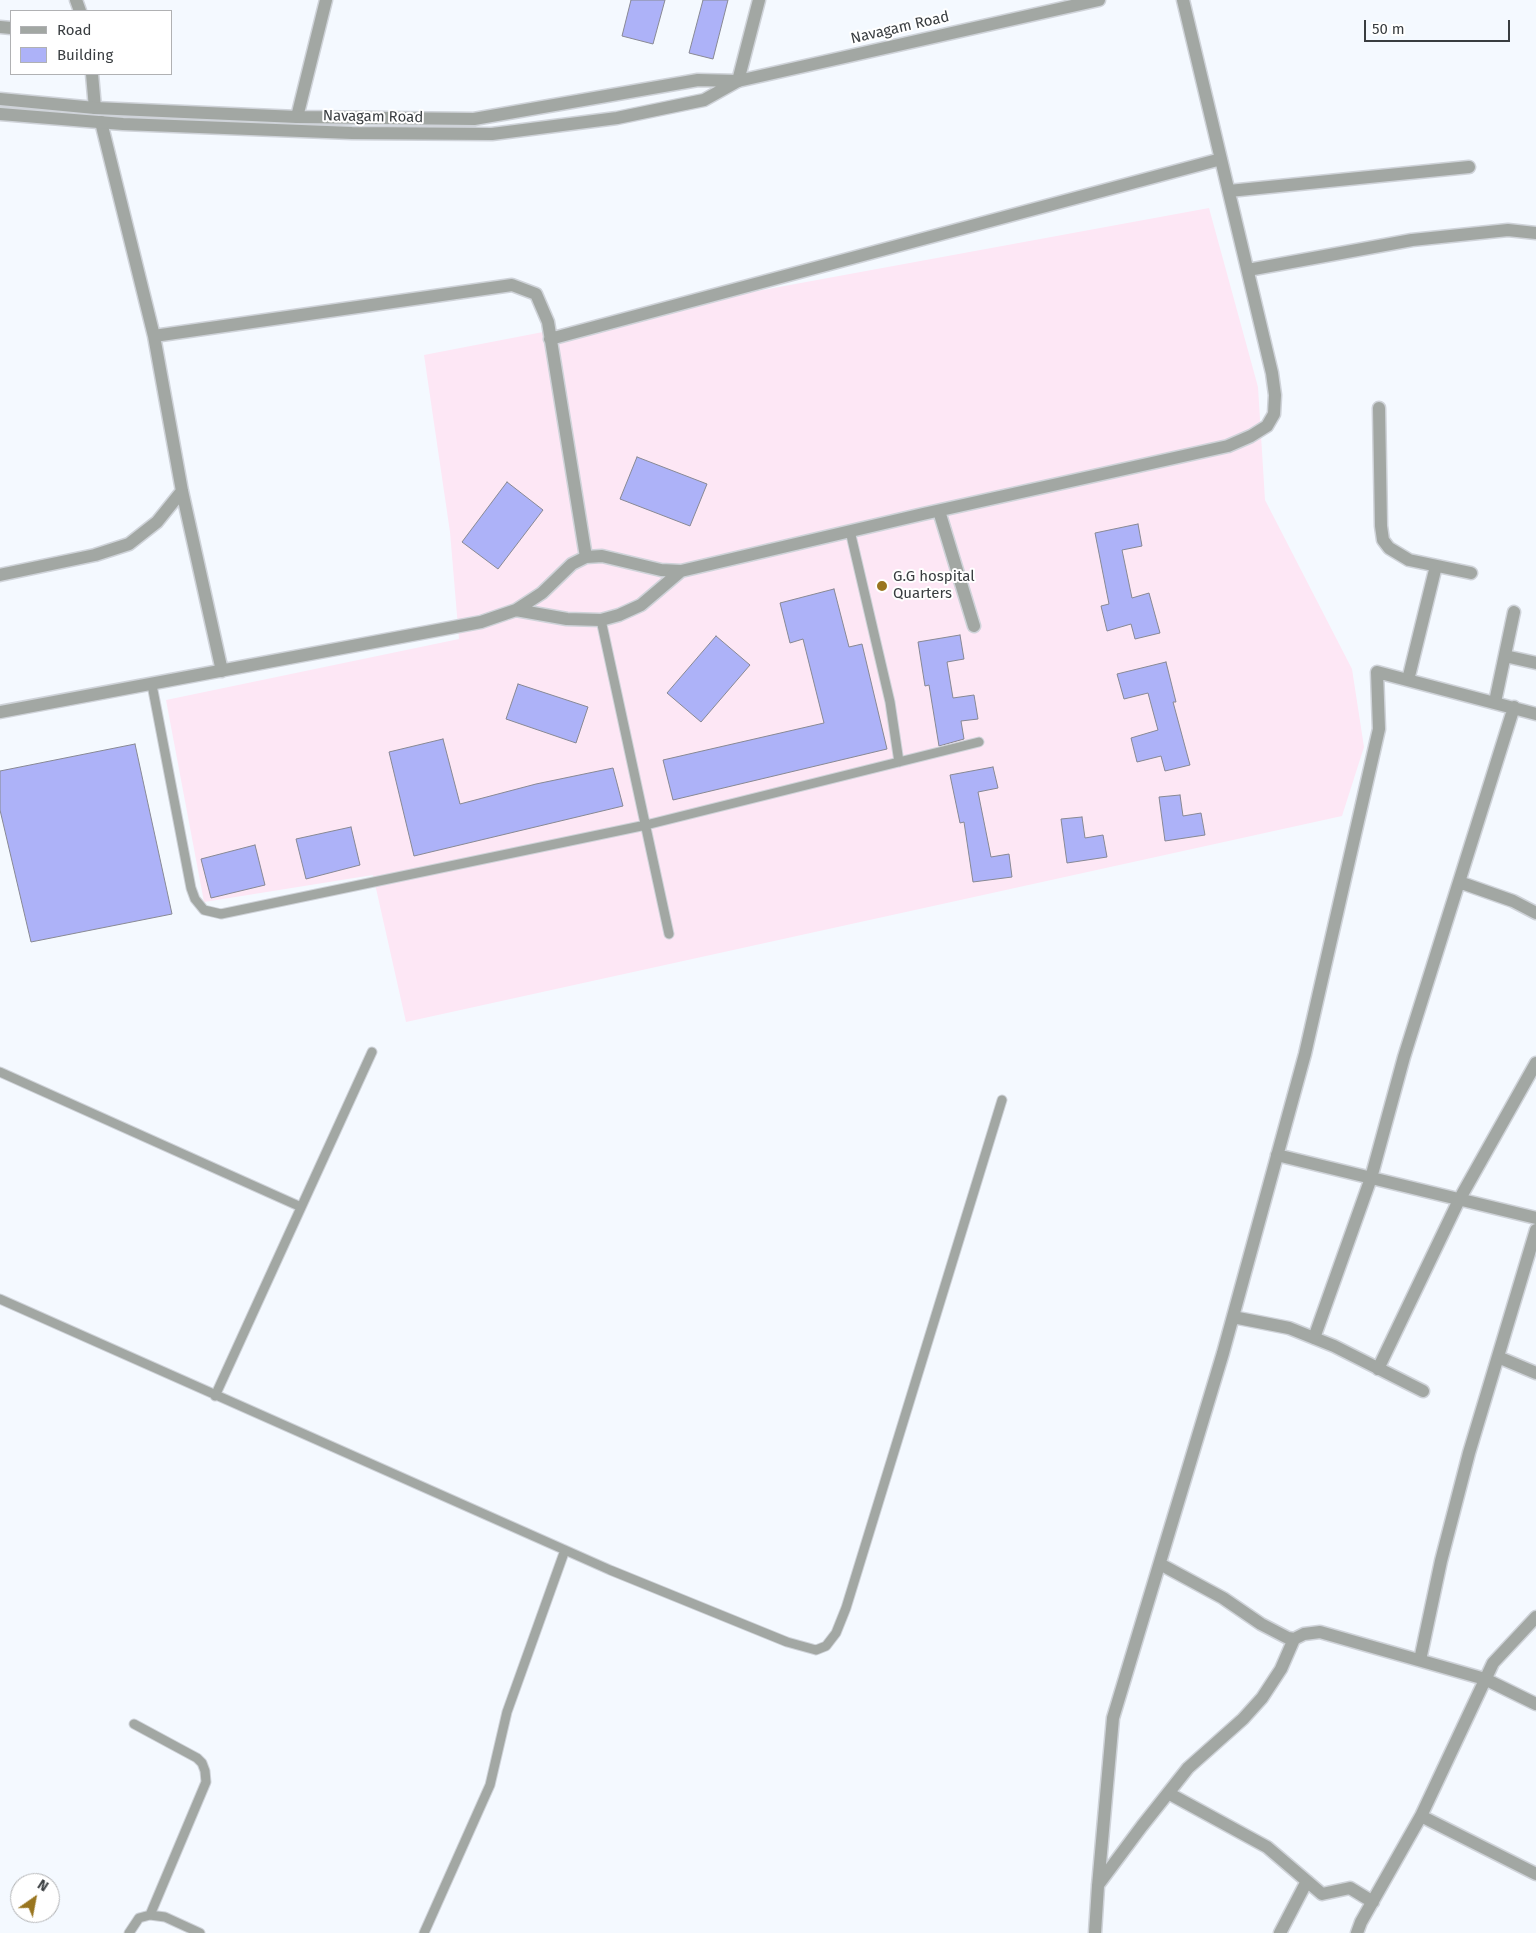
<!DOCTYPE html>
<style>
body{margin:0}
#map{position:relative;width:1536px;height:1933px;overflow:hidden;background:#f4f9ff;font-family:"Fira Sans",sans-serif}
canvas{display:block}
.legend{position:absolute;left:10px;top:10px;width:162px;height:65px;box-sizing:border-box;background:#fff;border:1px solid #b0b1b3;margin:0;padding:6px 9px;list-style:none;font-size:15px;color:#393d40}
.legend li{display:flex;align-items:center;gap:10px;height:25px}
.legend b{width:25px;border:1px solid #b0b1b3}
.north{position:absolute;left:10px;top:1873px;width:50px;height:50px;box-sizing:border-box;background:#fff;border:1px solid #b0b1b3;border-radius:50%;rotate:33deg;font-size:14px;font-weight:700;line-height:20px;text-align:center;color:#393d40}
.north::after{content:'';display:block;margin:auto;width:18px;height:22px;background:#99751f;clip-path:polygon(50% 0,100% 100%,50% 72%,0 100%)}
.scale{position:absolute;left:1364px;top:20px;width:146px;height:22px;box-sizing:border-box;border:2px solid #393d40;border-top:0;padding-left:6px;font-size:15px;line-height:18px;white-space:nowrap;color:#393d40;-webkit-text-stroke:4px #fff;paint-order:stroke}
</style>
<div id="map">
<canvas width="1536" height="1933"></canvas>
<ul class="legend">
<li><b style="height:6px;background:#a2a7a3"></b>Road</li>
<li><b style="height:14px;background:#adb2f8"></b>Building</li>
</ul>
<div class="north">N</div>
<div class="scale">50 m</div>
</div>
<script>
const c = document.querySelector('canvas').getContext('2d');
c.lineJoin = 'round';
function fill(path, color) { c.fillStyle = color; c.fill(path, 'evenodd'); }
const poly = rows => new Path2D(rows.map(r => 'M' + r).join(''));
function trace(path, color, width, dash) { c.strokeStyle = color; c.lineWidth = width; c.lineCap = dash ? 'butt' : 'round'; c.setLineDash(dash || []); c.stroke(path); }
function label(font, color, halo, rows, align = 'center') {
  c.font = font + ' "Fira Sans",sans-serif'; c.lineWidth = 4; c.setLineDash([]); c.textBaseline = 'middle'; c.strokeStyle = halo; c.fillStyle = color; for (const [text, x, y, turn = 0] of rows) {
    c.save(); c.translate(x, y); c.rotate((+turn || 0) * Math.PI / 180); c.textAlign = isNaN(turn) ? turn : align; if (halo) c.strokeText(text, 0, 0); c.fillText(text, 0, 0); c.restore();
  }
}
fill(poly([
 [1209,208,1258,387,1265,500,1352,669,1364,747,1342,816,406,1022,373,875,204,902,166,700,459,639,450,532,424,355,719,298]
]), '#fde7f5');
const building = poly([
 [631,0,665,0,653,44,622,36,631,0],
 [703,0,728,0,713,59,689,53,703,0],
 [637,457,707,484,690,526,620,499,637,457],
 [507,482,543,510,498,569,462,542,507,482],
 [1138,524,1142,546,1122,550,1132,598,1149,593,1160,633,1135,639,1131,624,1107,631,1101,606,1109,604,1095,533,1138,524],
 [834,589,849,647,862,644,887,749,673,800,663,760,824,723,803,639,790,643,780,603,834,589],
 [960,635,964,659,947,662,953,698,974,695,978,719,961,721,964,739,939,746,929,685,925,686,918,642,960,635],
 [716,636,750,665,701,722,667,693,716,636],
 [1166,662,1176,702,1173,702,1190,765,1165,771,1161,756,1137,762,1131,738,1158,730,1148,693,1124,699,1117,674,1166,662],
 [518,684,588,707,576,743,506,719,518,684],
 [443,739,460,804,536,784,613,768,623,806,414,856,389,752,443,739],
 [135,744,172,914,31,942,0,810,0,771,135,744],
 [993,767,998,788,978,792,991,857,1009,854,1012,877,973,882,964,822,960,823,950,775,993,767],
 [1180,795,1183,816,1201,813,1205,835,1165,841,1159,797,1180,795],
 [1082,817,1085,838,1103,835,1107,857,1067,863,1061,819,1082,817],
 [351,827,360,865,306,879,296,839,351,827],
 [255,845,265,885,211,898,201,859,255,845]
]);
fill(building, '#adb2f8');
trace(building, '#888994', 1);
const service = poly([
 [850,531,890,702,899,762],
 [601,620,669,934],
 [152,685,191,888,195,899,204,910,221,914,646,825,979,742],
 [0,1072,301,1207],
 [0,1299,610,1570,787,1642,816,1650,826,1646,836,1633,846,1608,1002,1100],
 [215,1396,372,1052],
 [134,1724,197,1758,202,1763,205,1771,206,1782,150,1915],
 [129,1933,139,1918,150,1915,165,1917,200,1933],
 [424,1933,490,1785,507,1712,565,1550]
]);
const minor = poly([
 [76,0,80,11],
 [0,27,11,28],
 [92,74,95,108],
 [738,81,759,0],
 [297,117,326,0],
 [101,122,154,336,182,491,222,671],
 [1229,191,1469,167],
 [1248,270,1412,240,1508,230,1536,233],
 [154,336,512,285,536,294,548,322,586,557],
 [550,339,1221,159],
 [1379,408,1381,526,1383,540,1389,548,1409,560,1471,573],
 [939,511,974,626],
 [0,575,95,555,129,544,157,522,182,491],
 [516,610,567,619,601,620,619,615,641,605,681,571],
 [1505,656,1536,663],
 [1408,680,1436,566],
 [1495,702,1514,612],
 [0,712,481,622,516,610,542,593,572,564,586,557,602,556,661,570,681,571,923,514,1228,446,1251,436,1267,426,1274,414,1275,395,1272,373,1183,0],
 [1459,882,1513,901,1536,913],
 [1277,1155,1536,1218],
 [1233,1317,1289,1328,1334,1346,1423,1391],
 [1314,1338,1371,1178,1404,1057,1514,707],
 [1498,1357,1536,1373],
 [1378,1369,1459,1200,1536,1063],
 [1160,1564,1223,1598,1261,1624,1288,1638,1294,1639,1304,1634,1320,1632,1485,1679,1536,1704],
 [1420,1660,1441,1561,1469,1453,1536,1230],
 [1168,1793,1267,1847,1322,1894,1350,1888,1373,1902],
 [1421,1816,1536,1874],
 [1098,1885,1142,1826,1188,1768,1243,1719,1262,1698,1281,1669,1294,1639],
 [1095,1933,1098,1886,1113,1718,1223,1353,1305,1054,1379,729,1377,672,1536,714],
 [1280,1933,1307,1881],
 [1357,1933,1361,1922,1421,1816,1493,1663,1536,1617]
]);
const tertiary = poly([
 [0,99,95,108,297,117,474,119,698,80,738,81,1099,0],
 [0,114,123,124,352,133,492,134,617,118,704,100,738,81]
]);
trace(service, '#cfd3d9', 11);
trace(minor, '#cfd3d9', 15);
trace(tertiary, '#cfd3d9', 15);
trace(service, '#a2a7a3', 9);
trace(minor, '#a2a7a3', 12);
trace(tertiary, '#a2a7a3', 12);
for (const [x, y, r, color] of [
 [882,586,6,"#99751f"]
]) { const dot = new Path2D(); dot.arc(x, y, r, 0, 2 * Math.PI); c.fillStyle = color; c.fill(dot); trace(dot, '#fff', 2); }
label('15px', '#393d40', '#fff', [
 ["Navagam Road",900,28,-13],
 ["Navagam Road",373,117,1]
]);
label('15px', '#393d40', '#fff', [
 ["G.G hospital",893,577],
 ["Quarters",893,594]
], 'left');
</script>
